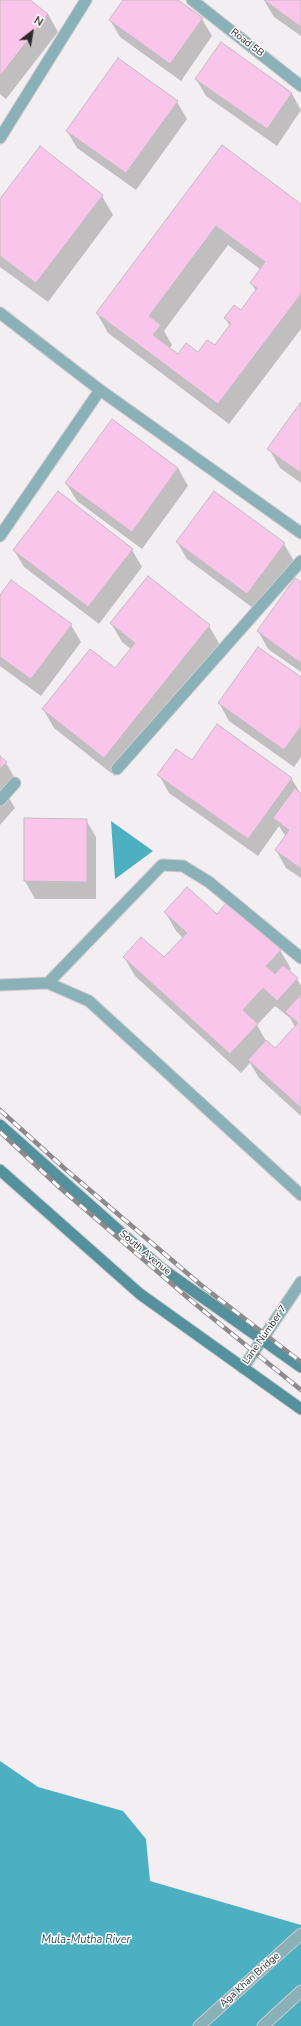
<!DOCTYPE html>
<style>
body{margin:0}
#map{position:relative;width:301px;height:2026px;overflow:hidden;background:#f2eef1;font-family:"Nunito Sans",sans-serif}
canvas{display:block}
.north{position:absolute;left:12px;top:12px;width:40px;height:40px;-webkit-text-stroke:3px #fff;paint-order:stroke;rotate:31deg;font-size:11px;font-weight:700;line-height:16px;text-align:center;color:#2d2b2c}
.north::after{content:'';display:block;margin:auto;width:14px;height:18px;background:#2d2b2c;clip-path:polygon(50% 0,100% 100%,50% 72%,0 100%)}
</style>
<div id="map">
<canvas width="301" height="2026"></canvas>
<div class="north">N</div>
</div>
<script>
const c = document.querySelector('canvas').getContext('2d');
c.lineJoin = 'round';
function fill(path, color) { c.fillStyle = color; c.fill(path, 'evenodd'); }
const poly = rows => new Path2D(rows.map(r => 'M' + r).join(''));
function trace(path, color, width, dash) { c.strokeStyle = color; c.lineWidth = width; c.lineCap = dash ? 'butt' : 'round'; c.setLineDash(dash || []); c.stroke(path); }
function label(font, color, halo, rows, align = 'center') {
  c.font = font + ' "Nunito Sans",sans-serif'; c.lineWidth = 3; c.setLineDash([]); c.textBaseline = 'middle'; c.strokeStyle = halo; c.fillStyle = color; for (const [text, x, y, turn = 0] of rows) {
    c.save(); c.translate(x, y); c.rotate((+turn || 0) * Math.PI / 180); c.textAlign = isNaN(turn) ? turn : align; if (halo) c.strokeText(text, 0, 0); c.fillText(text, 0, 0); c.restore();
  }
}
fill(poly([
 [111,821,153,851,115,879],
 [0,1761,38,1787,123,1811,146,1839,150,1881,301,1925,301,2026,0,2026]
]), '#4cafc2');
fill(poly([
 [0,0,29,0,48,14,58,32,6,99,0,94],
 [124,0,176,0,202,19,212,36,181,81,120,37,110,20],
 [264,0,301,0,301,36,274,17],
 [221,44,292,94,301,110,277,146,206,96,196,79],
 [177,102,187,119,136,190,77,148,67,131],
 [223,146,301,205,301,329,229,424,108,333,97,313],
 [228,245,261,270,251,283,256,291,241,311,225,318,230,326,215,347,198,354,178,355,169,349,172,345,164,331],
 [102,196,113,215,48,302,0,267,0,201],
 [301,404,301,483,280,468,269,449],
 [178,468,188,486,142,549,77,501,66,483],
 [177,542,284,544,294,561,257,611,187,559],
 [14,550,132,550,142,567,99,624,24,567],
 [301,583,301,672,268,649,258,631],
 [0,596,71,625,81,642,41,696,0,666],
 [111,623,209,626,220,645,115,776,54,728,43,709,115,670,131,649,122,642],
 [301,678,301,757,294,767,229,721,219,703],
 [0,757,6,763,17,782,6,793,15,808,0,825],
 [159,775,291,778,301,794,301,878,286,868,276,850,286,837,279,826,258,856,169,793],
 [25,819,86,820,96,837,96,899,35,899,25,881],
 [165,912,217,915,280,950,291,969,289,972,297,979,301,986,301,1116,259,1078,250,1063,241,1073,135,976,124,957,164,959,183,938,176,931],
 [275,1006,290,1018,295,1027,275,1050,266,1041,257,1025]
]), '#0003');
const building = poly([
 [0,0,30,0,48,14,0,76,0,0],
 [123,0,178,0,203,18,170,64,109,20,123,0],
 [264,0,301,0,301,27,264,0],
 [221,42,292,93,267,129,195,79,221,42],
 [118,58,178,101,126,173,66,131,118,58],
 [222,145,301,204,301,294,218,404,96,313,222,145],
 [216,226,265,262,250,283,257,288,241,310,234,305,224,318,231,323,215,345,207,340,198,352,186,343,178,354,153,335,161,325,149,316,216,226],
 [40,146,103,195,36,283,0,256,0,199,40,146],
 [301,402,301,473,267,449,301,402],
 [112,419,178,468,132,532,65,483,112,419],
 [58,491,133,549,88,607,13,550,58,491],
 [214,491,285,543,247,594,176,542,214,491],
 [148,576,210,625,104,758,42,709,90,649,115,668,135,643,110,623,148,576],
 [295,578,301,582,301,663,257,631,295,578],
 [11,580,72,624,31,679,0,657,0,595,11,580],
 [258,647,301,677,301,726,284,750,218,703,258,647],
 [217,724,292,778,248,839,157,775,176,749,192,760,217,724],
 [0,756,7,762,0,769,0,756],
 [295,788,301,793,301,869,275,850,289,830,273,818,295,788],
 [24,818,87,819,87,882,24,881,24,818],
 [187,887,217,914,228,901,281,950,266,966,275,974,283,965,298,978,277,1001,263,988,243,1010,258,1024,230,1054,123,957,141,937,164,957,187,933,164,912,187,887],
 [301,994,301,1108,248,1060,266,1040,275,1048,298,1023,285,1012,301,994]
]);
fill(building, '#fac5ea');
trace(building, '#c1bdc0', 1);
const service = poly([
 [0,800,15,783],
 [48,983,162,865,183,866,209,882,301,958],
 [0,985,48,983,89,1001,301,1195]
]);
const minor = poly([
 [192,0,301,86],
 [0,138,86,0],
 [0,313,100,390,301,533],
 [0,536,100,390],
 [117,769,301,561],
 [243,1368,301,1282]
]);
const tertiary = poly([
 [199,2026,301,1934],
 [263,2026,301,1991]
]);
const secondary = poly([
 [0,1125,161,1268,301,1367],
 [0,1170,140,1294,301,1409]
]);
trace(service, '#cfcbce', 13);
trace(minor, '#cfcbce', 13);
trace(tertiary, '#cfcbce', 13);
trace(secondary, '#cfcbce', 13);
trace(service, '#8ab0b8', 11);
trace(minor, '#8ab0b8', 11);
trace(tertiary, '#8ab0b8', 11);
trace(secondary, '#55919d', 11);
const rail = poly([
 [0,1110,64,1168,201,1285,301,1362],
 [0,1132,59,1187,194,1303,301,1390]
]);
trace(rail, '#8d8a8c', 4.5);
trace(rail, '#fff', 3, [9]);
label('10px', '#2d2b2c', '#fff', [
 ["Road 5B",247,43,38],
 ["South Avenue",145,1253,40],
 ["Lane Number 7",265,1335,-55],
 ["Aga Khan Bridge",250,1980,-42]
]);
label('italic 11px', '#245059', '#fff', [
 ["Mula-Mutha River",86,1940]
]);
</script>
